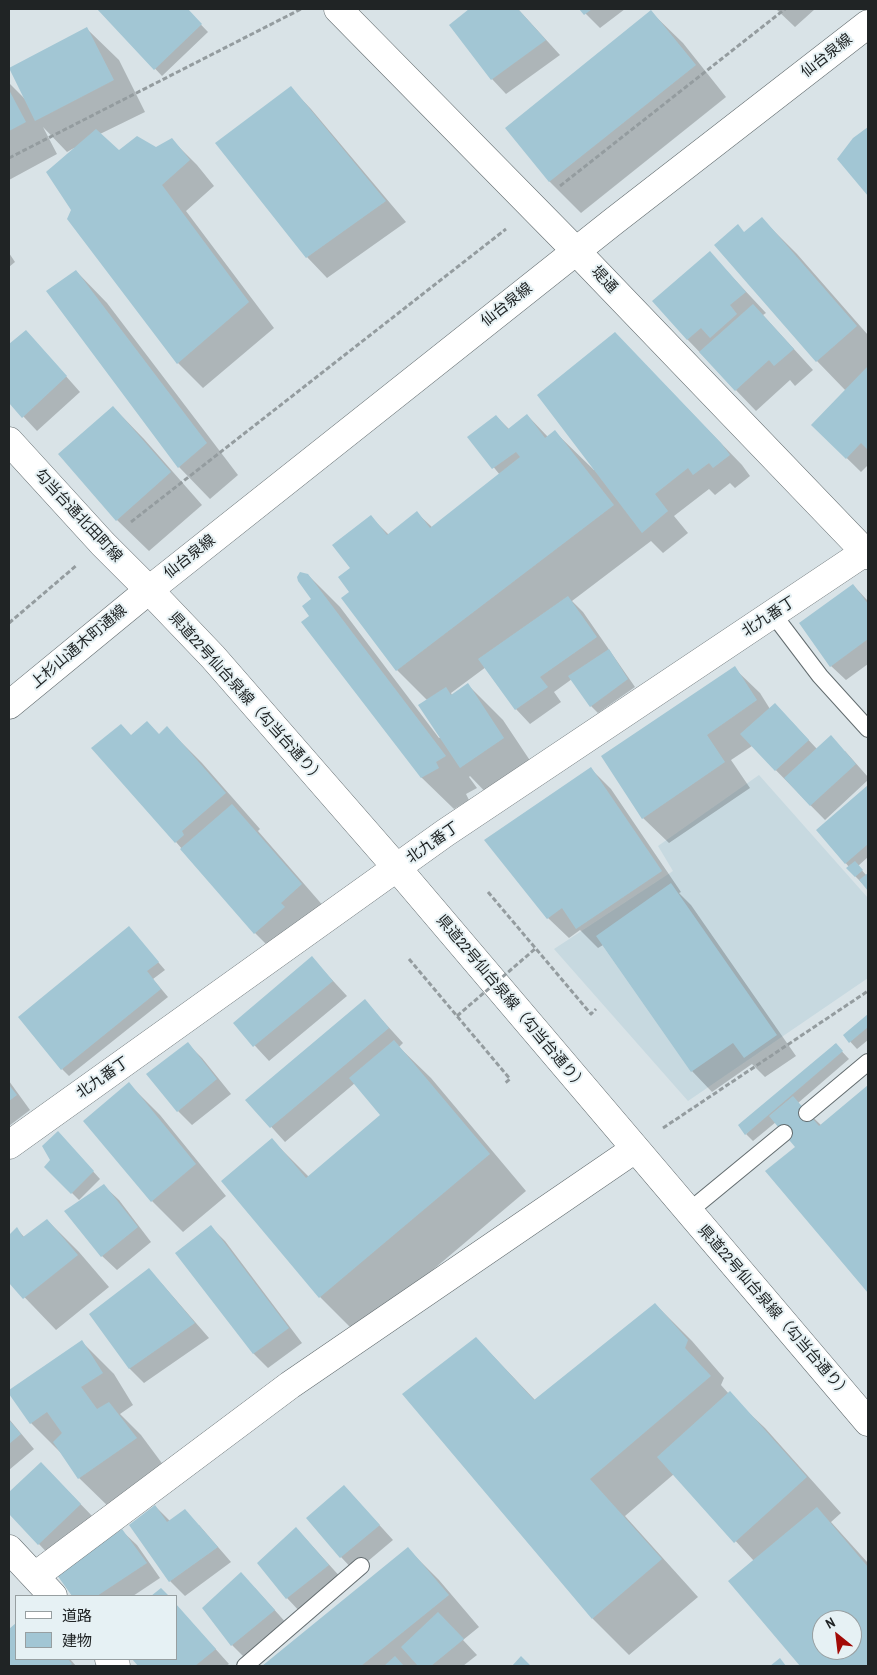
<!DOCTYPE html>
<meta charset="utf-8">
<style>
body{margin:0}
#map{position:relative;width:877px;height:1675px;overflow:hidden;background:#d9e3e7;font-family:"Archivo Narrow","Noto Sans JP",sans-serif}
canvas{display:block}
.frame{position:absolute;inset:0;border:10px solid #202425;pointer-events:none}
.legend{position:absolute;left:15px;top:1595px;width:162px;height:65px;box-sizing:border-box;background:#e6f1f4;border:1px solid #979fa1;margin:0;padding:6px 9px;list-style:none;font-size:15px;color:#202425}
.legend li{display:flex;align-items:center;gap:10px;height:25px}
.legend b{width:25px;border:1px solid #979fa1}
.north{position:absolute;left:812px;top:1610px;width:50px;height:50px;box-sizing:border-box;background:#e6f1f4;border:1px solid #979fa1;border-radius:50%;rotate:331deg;font-size:14px;font-weight:700;line-height:20px;text-align:center;color:#202425}
.north::after{content:'';display:block;margin:auto;width:18px;height:22px;background:#a20a06;clip-path:polygon(50% 0,100% 100%,50% 72%,0 100%)}
</style>
<div id="map">
<canvas width="877" height="1675"></canvas>
<div class="frame"></div>
<ul class="legend">
<li><b style="height:6px;background:#fff"></b>道路</li>
<li><b style="height:14px;background:#a2c6d4"></b>建物</li>
</ul>
<div class="north">N</div>
</div>
<script>
const c = document.querySelector('canvas').getContext('2d');
c.lineJoin = 'round';
function fill(path, color) { c.fillStyle = color; c.fill(path, 'evenodd'); }
const poly = rows => new Path2D(rows.map(r => 'M' + r).join(''));
function trace(path, color, width, dash) { c.strokeStyle = color; c.lineWidth = width; c.lineCap = dash ? 'butt' : 'round'; c.setLineDash(dash || []); c.stroke(path); }
function label(font, color, halo, rows, align = 'center') {
  c.font = font + ' "Archivo Narrow","Noto Sans JP",sans-serif'; c.lineWidth = 4; c.setLineDash([]); c.textBaseline = 'middle'; c.strokeStyle = halo; c.fillStyle = color; for (const [text, x, y, turn = 0] of rows) {
    c.save(); c.translate(x, y); c.rotate((+turn || 0) * Math.PI / 180); c.textAlign = isNaN(turn) ? turn : align; if (halo) c.strokeText(text, 0, 0); c.fillText(text, 0, 0); c.restore();
  }
}
fill(poly([
 [759,775,868,898,868,978,688,1101,554,949,673,871,658,846]
]), '#c7d9e0');
fill(poly([
 [99,9,186,9,208,32,162,76],
 [471,9,518,9,560,55,506,94,492,79,450,25],
 [581,9,625,9,600,28],
 [776,9,815,9,795,27],
 [651,12,683,43,726,97,581,213,550,182,506,128],
 [87,29,119,60,145,112,100,134,119,152,156,148,172,140,197,165,214,186,186,211,274,328,203,388,178,363,73,210,74,148,67,152,43,127,57,154,9,180,9,83,25,99],
 [291,88,311,109,406,222,327,278,307,257],
 [868,129,868,194,839,159,863,131],
 [762,219,797,254,868,335,868,465,861,472,813,425,846,391,817,361,745,234],
 [9,253,15,262,9,267],
 [710,253,766,313,763,315,813,370,795,386,790,380,756,411,688,340,654,301],
 [76,271,107,303,238,475,210,499,179,467],
 [26,331,80,392,37,431,9,401,9,346],
 [635,354,742,465,750,476,735,488,730,483,715,495,709,489,674,516,688,533,663,553,651,541,572,601,583,612,635,687,598,713,591,706,572,679,554,692,561,702,530,724,516,709,486,667,451,693,452,695,468,685,503,720,539,774,496,803,470,776,469,777,477,788,466,794,469,800,454,809,422,778,303,623,311,616,313,599,308,575,340,607,439,738,441,737,427,700,397,670,351,592,352,569,371,517,389,535,417,513,433,528,500,475,469,437,496,416,509,429,527,415,548,437,555,432,594,470],
 [113,407,144,439,202,505,149,551,117,520,59,454],
 [853,585,868,601,868,664,846,680,831,666],
 [734,668,760,693,770,709,789,719,817,749,845,751,868,777,868,780,825,820,752,746,731,760,750,788,669,843,643,818],
 [167,728,202,763,260,829,258,831,332,916,315,939,286,964,255,933,176,842,132,736,160,735],
 [591,769,611,789,681,892,679,893,691,905,796,1056,765,1077,752,1064,712,1092,692,1071,603,945,598,948,580,930,569,938,548,918],
 [868,787,868,857,858,866,867,876,868,875,868,889,856,877,849,867,818,830],
 [129,928,165,970,153,979,168,997,69,1076,62,1069],
 [312,958,347,996,269,1061,234,1023],
 [365,1001,403,1043,399,1047,431,1078,526,1191,357,1334,320,1297,223,1182,272,1140,309,1177,382,1115,355,1083,285,1142,247,1100],
 [868,1016,868,1040,857,1049,845,1036],
 [188,1044,202,1058,231,1094,192,1125,178,1111],
 [835,1044,849,1059,798,1103,822,1126,868,1087,868,1291,767,1171,797,1147,776,1122,753,1141,746,1134],
 [9,1081,30,1110,9,1126],
 [129,1084,160,1115,226,1196,183,1232,152,1201],
 [65,1140,100,1179,79,1200,46,1167],
 [104,1186,119,1200,151,1242,117,1270,102,1256,66,1211],
 [47,1220,79,1252,109,1287,56,1330,9,1281,9,1236,17,1229,25,1238],
 [211,1227,225,1241,302,1343,268,1368,254,1354,177,1254],
 [149,1270,163,1285,209,1338,144,1383,130,1369,91,1314],
 [655,1304,692,1341,724,1378,721,1385,729,1394,765,1428,841,1513,831,1522,868,1563,868,1666,801,1666,729,1581,754,1561,674,1474,625,1516,698,1597,629,1655,593,1619,476,1338,535,1400],
 [822,1620,852,1620,852,1650,822,1650],
 [82,1342,114,1374,133,1405,120,1414,141,1435,167,1470,111,1509,79,1478,62,1454,31,1423,9,1392],
 [9,1419,34,1449,9,1470],
 [41,1463,95,1519,53,1559,9,1512,9,1494],
 [344,1486,393,1540,355,1572,341,1557],
 [155,1506,170,1521,199,1525,231,1562,185,1596,170,1581,131,1525],
 [296,1528,343,1580,301,1613,287,1598],
 [122,1531,137,1545,160,1578,133,1596,74,1596,59,1575],
 [408,1549,439,1580,479,1627,463,1640,477,1655,463,1666,264,1666],
 [255,1588,288,1625,246,1659,232,1645],
 [176,1605,229,1664,226,1666,139,1666,133,1659,176,1659],
 [16,1624,16,1659,70,1659,76,1666,9,1666,9,1630]
]), '#0003');
fill(poly([
 [97,9,188,9,202,24,154,70],
 [469,9,518,9,546,40,491,80,449,25],
 [579,9,592,9,584,15],
 [651,10,696,65,549,182,505,128],
 [87,27,114,80,35,121,9,68],
 [291,86,386,201,306,258,215,143],
 [9,90,26,122,9,131],
 [868,127,868,196,837,159,853,138],
 [96,129,119,150,137,136,156,147,172,138,190,160,162,185,249,302,177,364,67,219,71,210,46,172],
 [762,217,857,326,816,362,714,245,738,224,744,232],
 [710,251,746,292,730,305,737,314,710,338,701,328,687,340,652,301],
 [76,270,207,443,178,468,46,291],
 [753,304,794,349,774,366,769,360,735,391,699,352],
 [26,330,67,376,22,418,9,403,9,344],
 [615,332,721,443,730,455,713,468,709,463,693,475,688,468,655,494,668,511,642,533,537,395],
 [868,366,868,450,861,443,846,459,811,425],
 [113,406,171,472,116,521,58,454],
 [527,414,545,438,555,430,614,505,396,671,341,598,349,592,338,577,350,568,332,545,371,515,387,535,417,511,430,528,520,457,516,452,492,469,467,437,496,415,508,429],
 [300,572,308,574,446,756,436,762,439,768,421,778,301,622,309,616,302,606,311,599,298,581,297,577],
 [853,584,868,604,868,639,830,667,799,623],
 [568,596,597,637,540,677,548,687,515,710,478,659],
 [609,649,628,679,590,707,568,676],
 [735,666,757,700,707,735,725,762,642,819,601,756],
 [468,683,504,738,460,768,418,705,446,687,451,695],
 [775,703,809,740,775,771,740,734],
 [147,721,159,734,167,726,226,793,182,831,184,835,175,843,91,748,121,724,131,735],
 [831,735,856,764,810,806,784,778],
 [591,767,662,871,576,929,562,908,547,919,484,840],
 [868,785,868,844,845,864,816,830],
 [232,804,302,884,281,903,285,907,254,934,180,849],
 [855,861,863,870,855,877,846,868],
 [868,873,868,891,859,880],
 [671,883,777,1035,744,1058,733,1043,691,1072,596,936],
 [129,926,159,962,147,971,161,989,61,1070,18,1017],
 [312,956,333,981,253,1047,233,1023],
 [365,999,389,1028,270,1128,245,1100],
 [868,1014,868,1027,849,1043,843,1035],
 [394,1040,490,1154,319,1298,221,1181,272,1138,306,1178,380,1115,349,1078],
 [188,1042,217,1079,177,1112,146,1074],
 [836,1043,843,1051,745,1135,738,1125],
 [129,1082,196,1164,151,1202,83,1121],
 [9,1085,17,1095,9,1101],
 [868,1085,868,1293,765,1171,795,1147,769,1116,793,1096,819,1126],
 [58,1131,94,1171,71,1194,44,1167,50,1160,42,1146],
 [104,1184,138,1227,101,1257,64,1211],
 [47,1219,78,1255,23,1299,9,1283,9,1235,17,1227,23,1237],
 [211,1225,289,1328,253,1354,175,1253],
 [149,1268,195,1323,129,1369,89,1314],
 [655,1303,688,1340,685,1348,711,1376,590,1479,662,1559,592,1619,402,1394,476,1337,534,1400],
 [82,1340,103,1373,81,1387,97,1409,109,1402,137,1438,78,1479,53,1442,62,1433,47,1412,30,1424,9,1394,9,1390],
 [730,1391,807,1477,734,1543,657,1457],
 [9,1420,21,1434,9,1444],
 [41,1462,81,1504,38,1545,9,1514,9,1492],
 [344,1485,380,1525,340,1558,306,1518],
 [155,1505,167,1522,185,1509,218,1547,169,1582,129,1525],
 [817,1507,868,1567,868,1666,800,1666,728,1581],
 [822,1620,852,1620,852,1650,822,1650],
 [296,1527,329,1565,286,1599,257,1563],
 [122,1529,147,1563,97,1596,72,1596,57,1575],
 [408,1547,449,1595,361,1666,262,1666],
 [241,1572,275,1610,231,1646,202,1608],
 [161,1588,169,1596,151,1596],
 [176,1604,216,1649,195,1666,138,1666,132,1659,176,1659],
 [438,1612,464,1639,431,1666,418,1666,401,1647],
 [16,1623,16,1659,68,1659,72,1664,69,1666,9,1666,9,1629],
 [395,1656,404,1666,384,1666],
 [521,1656,531,1666,512,1666],
 [780,1658,786,1666,770,1666]
]), '#a2c6d4');
const lane = poly([
 [773,614,820,676,868,729],
 [807,1113,868,1062],
 [688,1212,784,1133],
 [245,1666,361,1566]
]);
const street = poly([
 [338,9,576,251,868,555],
 [9,441,103,544,149,590],
 [9,1145,445,833,868,550],
 [9,1549,53,1596],
 [35,1576,290,1385,635,1149],
 [109,1659,116,1666]
]);
const secondary = poly([
 [9,705,149,590]
]);
const primary = poly([
 [868,24,614,221,149,590,213,657,397,868,868,1422]
]);
trace(lane, '#636c6f', 18);
trace(street, '#636c6f', 29);
trace(secondary, '#636c6f', 29);
trace(primary, '#636c6f', 29);
trace(poly([
 [9,158,301,9],
 [560,186,785,9],
 [131,522,506,229],
 [9,623,77,565],
 [488,892,591,1014,596,1009],
 [409,959,510,1079,504,1084],
 [663,1128,868,991]
]), '#949c9f', 3, [5, 2.5]);
trace(lane, '#fff', 16);
trace(street, '#fff', 28);
trace(secondary, '#fff', 28);
trace(primary, '#fff', 28);
trace(poly([
 [457,1016,535,949]
]), '#949c9f', 3, [5, 2.5]);
label('15px', '#202425', '#e6f1f4', [
 ["仙台泉線",827,56,-38],
 ["堤通",604,280,47],
 ["仙台泉線",507,305,-38],
 ["勾当台通北田町線",78,516,47],
 ["仙台泉線",190,557,-38],
 ["北九番丁",769,617,-33],
 ["上杉山通木町通線",79,647,-40],
 ["県道22号仙台泉線（勾当台通り）",246,698,48],
 ["北九番丁",433,843,-35],
 ["県道22号仙台泉線（勾当台通り）",511,1003,50],
 ["北九番丁",103,1078,-35],
 ["県道22号仙台泉線（勾当台通り）",774,1312,49]
]);
</script>
